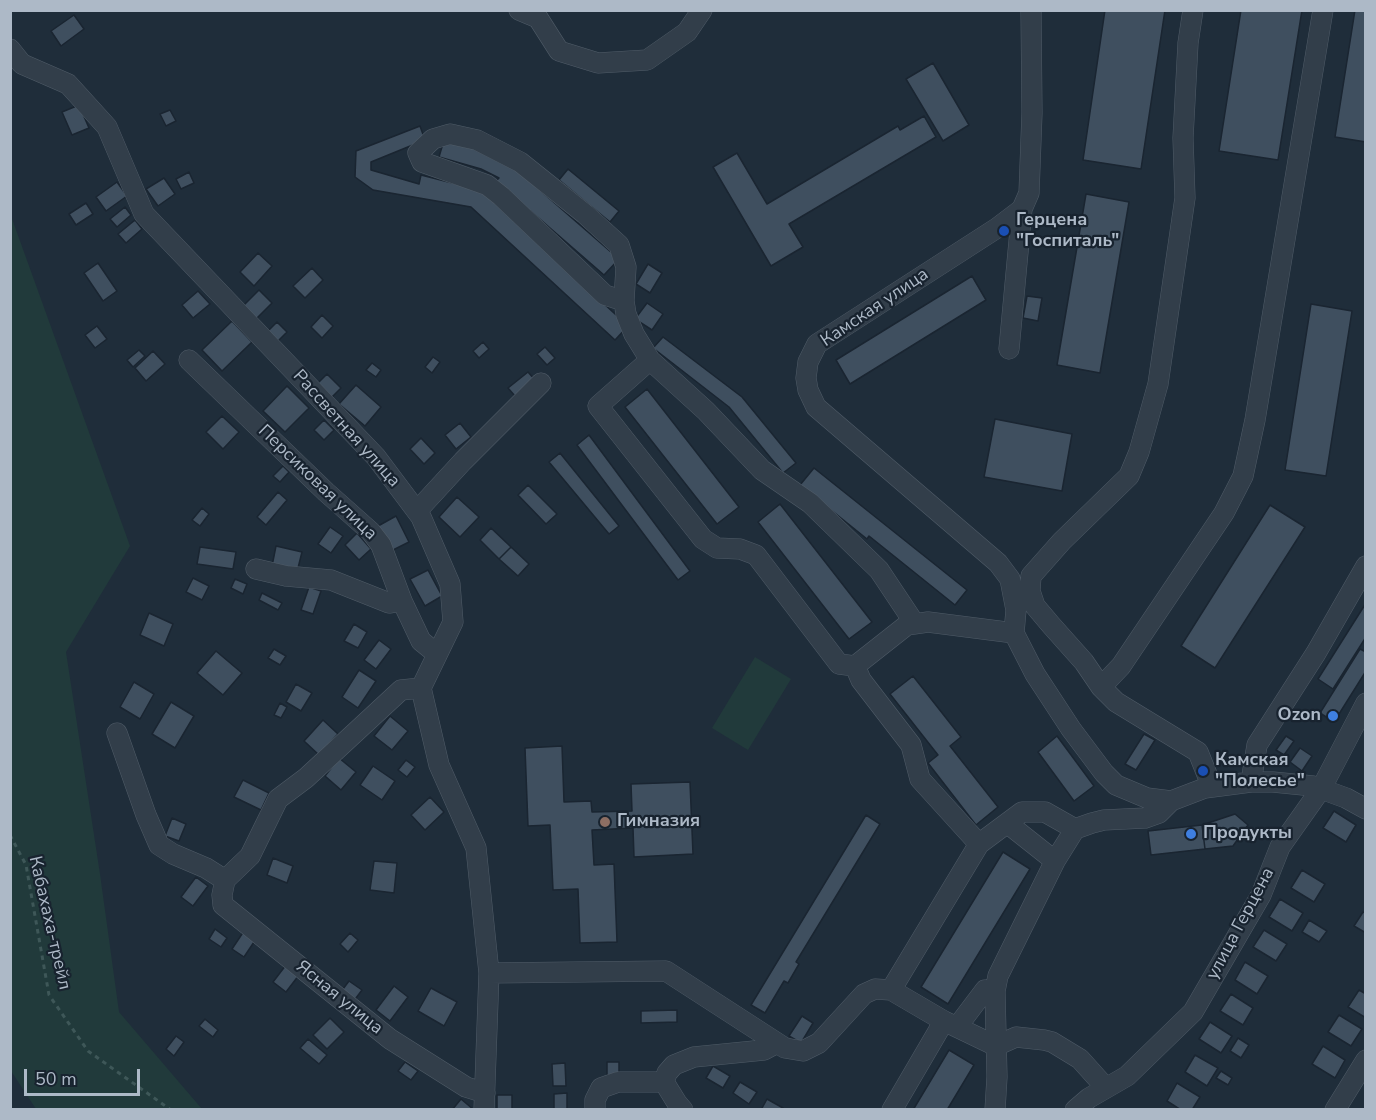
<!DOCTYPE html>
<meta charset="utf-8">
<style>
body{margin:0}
#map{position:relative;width:1376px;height:1120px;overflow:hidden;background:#1f2d3a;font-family:"Nunito Sans",sans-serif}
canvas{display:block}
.frame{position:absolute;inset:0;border:12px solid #adb9c7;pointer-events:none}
.scale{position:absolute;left:24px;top:1069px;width:116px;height:27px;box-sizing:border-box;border:3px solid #adb9c7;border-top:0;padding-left:8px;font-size:18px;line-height:21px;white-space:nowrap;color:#adb9c7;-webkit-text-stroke:4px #18232f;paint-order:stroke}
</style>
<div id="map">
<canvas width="1376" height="1120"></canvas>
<div class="frame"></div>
<div class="scale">50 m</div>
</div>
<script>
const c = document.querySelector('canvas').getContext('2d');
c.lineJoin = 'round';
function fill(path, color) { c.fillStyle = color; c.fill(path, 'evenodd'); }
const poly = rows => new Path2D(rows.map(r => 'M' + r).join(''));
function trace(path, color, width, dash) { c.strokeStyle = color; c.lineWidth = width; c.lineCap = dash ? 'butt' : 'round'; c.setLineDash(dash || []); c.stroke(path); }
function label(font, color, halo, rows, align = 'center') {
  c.font = font + ' "Nunito Sans",sans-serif'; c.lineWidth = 4.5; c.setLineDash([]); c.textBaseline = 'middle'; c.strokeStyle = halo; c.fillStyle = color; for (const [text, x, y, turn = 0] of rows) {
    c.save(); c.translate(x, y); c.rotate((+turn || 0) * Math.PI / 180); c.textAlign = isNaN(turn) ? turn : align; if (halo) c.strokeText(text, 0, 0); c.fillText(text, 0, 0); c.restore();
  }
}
fill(poly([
 [11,216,130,546,66,652,100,874,119,1012,202,1109,36,1109,11,1071],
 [755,657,791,679,748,750,712,728]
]), '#213a3b');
const building = poly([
 [1105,10,1165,10,1141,169,1083,160,1105,10],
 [1241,10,1302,10,1278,160,1219,151,1241,10],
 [1355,10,1366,10,1366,142,1335,137,1355,10],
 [74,15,84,29,61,46,51,31,74,15],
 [933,63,969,125,943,141,906,79,933,63],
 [79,105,89,128,72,135,62,112,79,105],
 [170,110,176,121,166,126,160,114,170,110],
 [924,116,936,137,789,224,803,247,771,266,713,167,737,153,767,204,898,126,900,130,924,116],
 [420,126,425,140,371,162,371,170,419,184,421,175,472,188,484,193,628,326,615,340,471,207,373,190,355,177,356,151,420,126],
 [444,140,497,155,511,165,619,259,604,275,496,181,499,178,481,169,439,157,444,140],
 [568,169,619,211,610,222,559,180,568,169],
 [189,172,194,183,181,189,176,179,189,172],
 [164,178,175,194,158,206,146,189,164,178],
 [117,182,127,196,106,211,96,197,117,182],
 [1086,194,1129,202,1100,373,1057,365,1086,194],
 [86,203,93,214,76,225,69,214,86,203],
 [125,207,131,215,117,227,110,219,125,207],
 [135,220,142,229,126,243,118,234,135,220],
 [258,253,272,266,254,286,240,272,258,253],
 [98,263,117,291,103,301,84,273,98,263],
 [648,264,662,273,650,293,636,284,648,264],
 [312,268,323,280,305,298,293,286,312,268],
 [972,276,986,300,850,384,836,360,972,276],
 [259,290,272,303,256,319,243,306,259,290],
 [198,291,210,304,193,318,182,305,198,291],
 [1027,296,1042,298,1038,321,1023,318,1027,296],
 [647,303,663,314,652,330,635,319,647,303],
 [1311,304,1352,311,1326,476,1285,470,1311,304],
 [322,315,333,326,322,338,311,327,322,315],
 [232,321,252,342,222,371,202,350,232,321],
 [277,322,287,332,277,342,267,332,277,322],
 [97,326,107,339,95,348,85,335,97,326],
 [663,337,742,397,796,463,783,473,729,407,653,348,663,337],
 [483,342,489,349,479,358,473,351,483,342],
 [545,347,555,358,547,365,537,354,545,347],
 [139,350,145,356,133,367,127,360,139,350],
 [153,351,165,364,146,381,135,368,153,351],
 [433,357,440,362,432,373,425,367,433,357],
 [372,363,381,370,376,377,366,370,372,363],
 [528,372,535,380,515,396,508,388,528,372],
 [327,374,341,388,330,399,316,385,327,374],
 [356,385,381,407,365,426,339,404,356,385],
 [287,386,309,408,285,432,263,411,287,386],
 [647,389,739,507,717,524,625,407,647,389],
 [222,416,239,432,223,449,206,432,222,416],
 [995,419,1072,434,1062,491,984,477,995,419],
 [324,420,334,430,324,440,314,430,324,420],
 [460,423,471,437,456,449,445,435,460,423],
 [589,435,690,571,678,580,577,445,589,435],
 [421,438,435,453,424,464,410,449,421,438],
 [560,453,619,526,609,534,549,462,560,453],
 [283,466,289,472,280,482,273,476,283,466],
 [814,468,967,590,955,605,869,536,867,539,800,485,814,468],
 [528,485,557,514,546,524,518,495,528,485],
 [278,492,287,500,266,525,257,517,278,492],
 [457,497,479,517,460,537,439,517,457,497],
 [780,504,872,622,849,639,758,522,780,504],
 [1270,505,1305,527,1215,668,1181,646,1270,505],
 [202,508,209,514,200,526,192,520,202,508],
 [396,516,409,542,391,551,378,526,396,516],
 [330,527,343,536,331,553,318,544,330,527],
 [491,528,511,547,499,559,480,540,491,528],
 [357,533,371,549,359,560,345,545,357,533],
 [276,546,302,552,297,572,272,566,276,546],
 [200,547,236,552,233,569,197,564,200,547],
 [511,547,529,564,518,576,499,559,511,547],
 [428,570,442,596,425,606,410,579,428,570],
 [193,578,209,586,202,600,186,592,193,578],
 [235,579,247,584,243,594,231,588,235,579],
 [309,587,321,591,313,614,301,610,309,587],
 [262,593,282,603,278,610,259,600,262,593],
 [1366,603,1366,637,1333,689,1318,679,1366,603],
 [149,613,173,624,164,646,140,635,149,613],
 [354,624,367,632,358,648,344,641,354,624],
 [379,640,391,649,376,669,364,660,379,640],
 [274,649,286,656,280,665,268,658,274,649],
 [1360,649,1366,652,1366,671,1334,722,1320,713,1360,649],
 [216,651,242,673,223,695,197,673,216,651],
 [359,670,376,681,358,708,342,697,359,670],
 [913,676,961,737,950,746,998,807,976,825,928,763,938,755,890,694,913,676],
 [134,682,154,694,140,719,120,707,134,682],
 [296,684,312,693,301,711,286,702,296,684],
 [171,702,194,716,175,748,152,734,171,702],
 [280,703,287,707,281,718,274,715,280,703],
 [390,716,408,731,392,750,374,736,390,716],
 [323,720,338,734,319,755,304,741,323,720],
 [1144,734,1155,740,1136,770,1125,764,1144,734],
 [1057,736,1094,786,1074,801,1038,752,1057,736],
 [1286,736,1294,741,1284,755,1276,750,1286,736],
 [562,746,564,802,591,801,592,812,632,811,631,784,690,782,693,854,634,857,633,828,592,830,594,865,614,864,617,942,580,943,578,889,553,890,550,825,528,826,525,748,562,746],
 [1300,748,1312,756,1302,771,1290,762,1300,748],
 [339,758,356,772,341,790,325,776,339,758],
 [406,760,415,767,407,777,398,770,406,760],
 [373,766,395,781,382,800,360,785,373,766],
 [243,780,269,793,261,810,234,797,243,780],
 [430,797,444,812,425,830,411,815,430,797],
 [1334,811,1356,825,1346,842,1323,828,1334,811],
 [1235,814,1248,825,1233,846,1205,849,1202,825,1235,814],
 [866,815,880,824,796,962,799,964,788,983,784,981,765,1013,751,1005,866,815],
 [172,818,186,824,179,841,165,836,172,818],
 [1202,825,1205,849,1151,855,1148,831,1202,825],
 [1003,852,1030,869,948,1004,921,987,1003,852],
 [273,858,293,866,287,883,267,875,273,858],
 [374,861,397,863,394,893,370,890,374,861],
 [1302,870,1325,884,1314,902,1291,888,1302,870],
 [196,877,208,886,193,906,181,897,196,877],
 [1280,899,1303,913,1292,931,1269,917,1280,899],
 [1363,912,1366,914,1366,933,1354,926,1363,912],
 [1309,920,1327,931,1319,942,1302,932,1309,920],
 [215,929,227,938,221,947,209,939,215,929],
 [1264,930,1287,944,1276,961,1253,947,1264,930],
 [244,931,256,939,244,957,232,949,244,931],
 [350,933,358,940,348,952,340,944,350,933],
 [1245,962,1268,976,1257,994,1235,980,1245,962],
 [286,965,299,975,286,992,273,982,286,965],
 [349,981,362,990,353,1002,340,993,349,981],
 [394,986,408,997,390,1021,376,1010,394,986],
 [431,988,457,1002,444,1026,418,1011,431,988],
 [1359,990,1366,994,1366,1018,1348,1007,1359,990],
 [1231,994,1253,1008,1243,1025,1220,1011,1231,994],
 [677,1010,677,1022,641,1023,641,1011,677,1010],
 [1339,1015,1362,1029,1351,1046,1328,1032,1339,1015],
 [802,1016,813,1023,801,1043,789,1036,802,1016],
 [330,1018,344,1032,327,1049,313,1035,330,1018],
 [205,1019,218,1030,213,1037,199,1026,205,1019],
 [1210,1022,1232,1036,1221,1053,1199,1039,1210,1022],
 [176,1036,184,1042,174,1056,166,1049,176,1036],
 [1238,1038,1249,1045,1241,1058,1230,1051,1238,1038],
 [308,1039,327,1055,319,1064,300,1048,308,1039],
 [1323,1046,1345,1060,1335,1078,1312,1064,1323,1046],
 [949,1050,974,1065,947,1110,913,1110,949,1050],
 [1195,1055,1218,1068,1207,1086,1185,1072,1195,1055],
 [405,1062,418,1071,411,1080,398,1071,405,1062],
 [607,1062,619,1062,619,1075,607,1075,607,1062],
 [565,1063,566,1086,553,1086,552,1064,565,1063],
 [713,1066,730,1076,723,1088,706,1078,713,1066],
 [1221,1071,1232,1078,1228,1085,1216,1078,1221,1071],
 [740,1082,757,1092,749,1104,733,1093,740,1082],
 [1177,1083,1200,1097,1192,1110,1181,1110,1167,1101,1177,1083],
 [567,1093,567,1110,554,1110,554,1094,567,1093],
 [497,1095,512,1095,512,1110,497,1110,497,1095],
 [461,1099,474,1110,452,1110,461,1099],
 [767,1099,783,1108,783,1110,761,1110,767,1099]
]);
fill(building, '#3f4f5f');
trace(building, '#1a2531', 1.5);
const minor = poly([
 [519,10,538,18,559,51,598,63,647,60,687,32,702,10],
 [1031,10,1032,113,1029,193,1022,209,997,228,817,344,808,362,806,378,808,390,816,407,998,563,1010,579,1016,610,1014,633,1035,674,1071,729,1104,773,1116,785,1147,798,1171,801,1205,788,1251,782,1273,782,1313,786,1346,798,1366,809],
 [1193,10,1188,43,1183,138,1185,198,1158,384,1139,452,1129,476,1062,541,1031,576,1030,591,1035,606,1051,625,1084,662,1101,687,1116,702,1198,752,1212,787],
 [10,49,22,64,68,84,107,127,144,214,376,457,421,517,450,584,453,622,421,688,439,765,476,848,489,973,484,1110],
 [624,301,605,295,501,196,487,185,422,162,418,153,433,139,450,134,477,140,520,162,585,214,619,245,626,267,624,301,626,314,634,334,650,360,706,411,762,470,810,503,879,570,915,624],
 [1009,349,1022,209],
 [189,360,326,492,371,532,381,545,402,601,421,641,437,654],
 [650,360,598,406,703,539,717,548,740,549,756,555,839,664,855,666,907,625,928,622,1014,633],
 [417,511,463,461,541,383],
 [256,569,286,576,331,580,389,603,402,601],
 [855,666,861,680,911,745,920,779,979,844,1022,812,1045,812,1075,829],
 [1101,687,1121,666,1224,513,1243,476,1255,420,1323,10],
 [117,733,146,815,159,845,173,854,206,868,225,880,222,895,223,905,390,1039,466,1087,485,1093],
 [1251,782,1257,745,1316,653,1366,566],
 [1007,823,1055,861],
 [225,880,250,856,278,799,306,778,401,690,421,688],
 [489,973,666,971,785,1048,803,1051,819,1043,864,994,875,989,891,990,944,1021,996,1046,1016,1037,1044,1040,1052,1042,1080,1059,1106,1088],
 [891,990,979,844],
 [957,1027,985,990,995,991],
 [664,1082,667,1073,674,1065,694,1057,764,1050,777,1043],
 [664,1082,677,1103,683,1110],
 [595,1110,595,1100,601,1088,618,1082,664,1082],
 [892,1110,944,1021],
 [995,1110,997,1077,995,991,998,976,1055,861,1075,829,1092,823,1104,820,1145,818,1159,813,1171,801],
 [1075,1110,1089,1098,1127,1076,1193,1012,1261,895,1280,847,1321,789,1366,703],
 [1335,1110,1366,1060]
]);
trace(minor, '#505c68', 21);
trace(poly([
 [10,835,26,865,49,995,88,1051,171,1110]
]), '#3e5758', 3, [4.5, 4.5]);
trace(minor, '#323e4a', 20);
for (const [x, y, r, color] of [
 [1004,231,6,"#1a4fb4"],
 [1333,716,6,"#3f7fe0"],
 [1203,771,6,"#1a4fb4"],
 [605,822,6,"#8d6e63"],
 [1191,834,6,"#3f7fe0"]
]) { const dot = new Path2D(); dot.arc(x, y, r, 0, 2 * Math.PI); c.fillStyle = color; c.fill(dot); trace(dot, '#18232f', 2); }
label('bold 18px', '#adb9c7', '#18232f', [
 ["Герцена",1016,221],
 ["\"Госпиталь\"",1016,242],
 ["Ozon",1321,716,"right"],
 ["Камская",1215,761],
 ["\"Полесье\"",1215,782],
 ["Гимназия",617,822],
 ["Продукты",1203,834]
], 'left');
label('18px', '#adb9c7', '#18232f', [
 ["Камская улица",875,308,-34],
 ["Рассветная улица",346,429,48],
 ["Персиковая улица",317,483,44],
 ["Кабахаха-трейл",49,923,77],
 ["улица Герцена",1241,924,-62],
 ["Ясная улица",339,998,39]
]);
</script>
